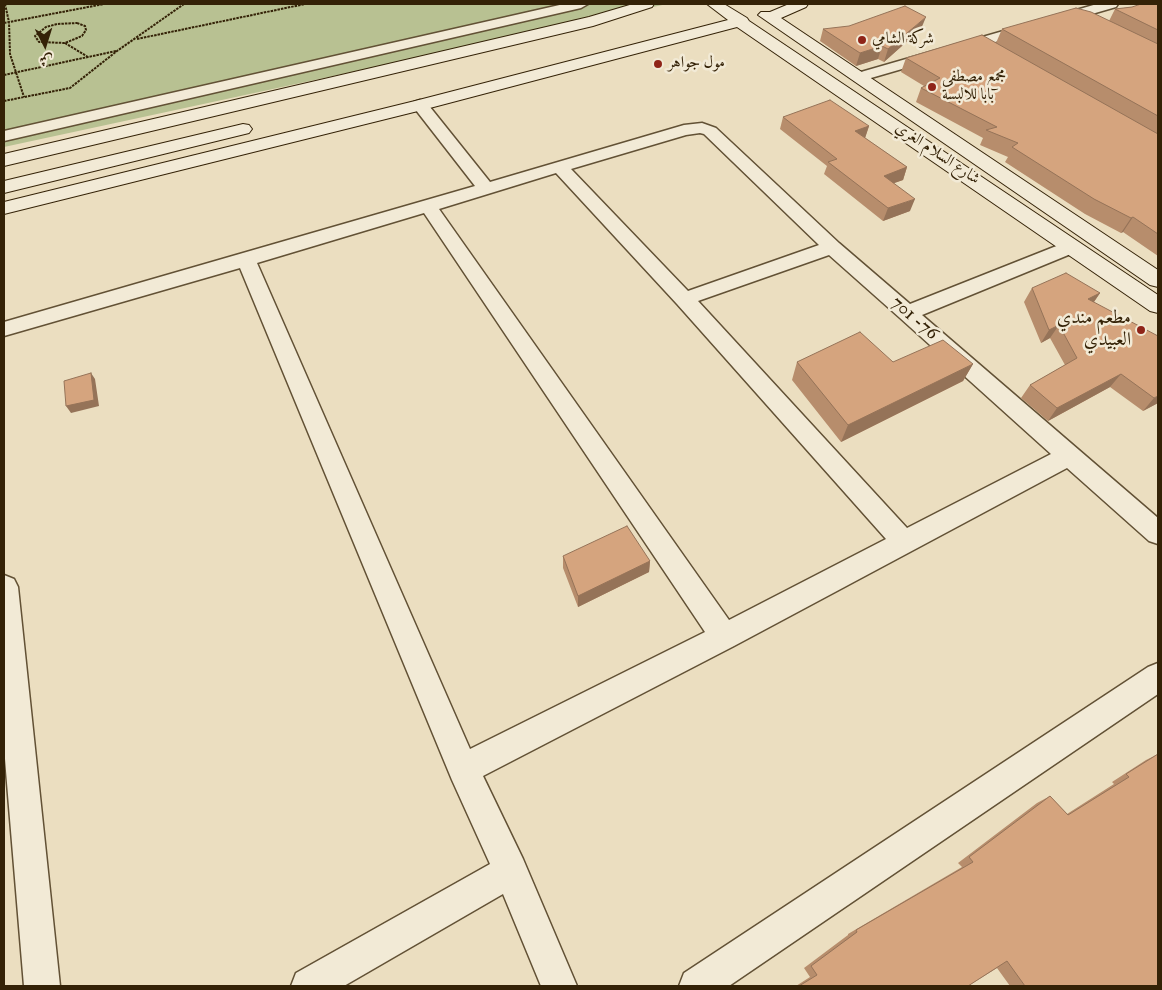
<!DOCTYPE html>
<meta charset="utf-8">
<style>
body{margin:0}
#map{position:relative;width:1162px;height:990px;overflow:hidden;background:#ebdec0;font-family:"IM FELL Double Pica",Amiri,serif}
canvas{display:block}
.frame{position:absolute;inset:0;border:5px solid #342207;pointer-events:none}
.north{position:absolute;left:20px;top:20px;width:50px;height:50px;-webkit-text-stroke:4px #f2ead6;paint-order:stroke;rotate:175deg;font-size:14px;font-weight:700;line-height:20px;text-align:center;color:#342207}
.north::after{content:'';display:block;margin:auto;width:18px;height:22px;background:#342207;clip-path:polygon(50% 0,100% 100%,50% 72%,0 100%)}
</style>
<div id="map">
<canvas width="1162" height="990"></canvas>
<div class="frame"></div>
<div class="north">ش</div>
</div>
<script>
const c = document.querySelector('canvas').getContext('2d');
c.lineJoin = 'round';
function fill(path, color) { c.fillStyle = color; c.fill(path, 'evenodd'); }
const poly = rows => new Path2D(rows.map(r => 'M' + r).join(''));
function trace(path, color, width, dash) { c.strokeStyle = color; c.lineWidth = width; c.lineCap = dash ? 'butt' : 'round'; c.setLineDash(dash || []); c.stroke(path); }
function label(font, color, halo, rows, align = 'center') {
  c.font = font + ' "IM FELL Double Pica",Amiri,serif'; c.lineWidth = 5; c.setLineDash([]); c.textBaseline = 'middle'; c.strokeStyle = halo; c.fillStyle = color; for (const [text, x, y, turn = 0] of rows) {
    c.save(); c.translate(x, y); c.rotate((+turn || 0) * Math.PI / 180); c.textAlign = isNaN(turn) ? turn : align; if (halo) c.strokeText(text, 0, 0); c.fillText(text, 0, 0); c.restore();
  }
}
fill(poly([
 [4,4,667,4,4,147]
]), '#b8c192');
const street = poly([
 [564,4,588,4,581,8,4,141,4,131,564,4],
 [1097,4,1118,4,1116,7,864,80,859,82,854,80,851,77,854,74,1097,4],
 [420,100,426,102,490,182,684,125,702,123,716,128,839,243,910,304,1064,243,1071,241,1078,243,1081,247,1078,251,922,315,1158,518,1158,544,1149,541,1067,468,734,646,483,776,523,859,577,986,541,986,503,894,344,986,291,986,296,973,490,864,452,780,240,268,4,336,4,322,475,186,412,105,414,102,420,100],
 [700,133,704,134,819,245,688,291,571,169,686,135,700,133],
 [556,173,677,304,886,539,729,620,439,209,556,173],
 [424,213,705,632,470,749,257,263,424,213],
 [829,255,900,318,1051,454,907,528,698,301,829,255],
 [4,575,14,579,18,587,60,986,24,986,4,747,4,575],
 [1158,663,1158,694,729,986,679,986,684,973,1148,667,1158,663]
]);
const secondary = poly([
 [633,4,654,4,652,7,593,26,4,166,4,154,589,17,633,4],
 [707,4,724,4,747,18,749,21,1158,295,1158,313,1150,311,737,27,426,109,4,214,4,202,415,101,728,20,707,4],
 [789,4,808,4,806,7,781,18,1158,270,1158,287,1150,285,758,15,761,12,770,12,789,4],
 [243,124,249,125,252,129,249,133,4,193,4,181,243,124]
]);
trace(street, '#625135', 3);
trace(secondary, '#342207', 2);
trace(poly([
 [5,4,9,22,10,54,24,97],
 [4,23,104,4],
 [77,23,85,26,86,30,82,36,65,43,39,42,35,36,46,27,57,24,77,23],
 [137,39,305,4],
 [65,43,88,57],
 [4,75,116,51],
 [4,101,70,88,117,51,184,4]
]), '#342207', 2, [2.5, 1]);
fill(street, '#f2ead6');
fill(secondary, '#f2ead6');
fill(poly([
 [1158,4,1158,256,1123,232,1121,233,1085,214,1005,162,1008,157,980,145,983,138,916,102,921,88,924,86,901,72,906,58,996,43,1002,29,1109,21,1115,9],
 [823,29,921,29,884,62,878,59,856,66,820,41],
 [783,117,869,126,865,138,907,167,903,180,894,183,910,211,883,221,824,174,827,166,780,129],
 [1032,288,1100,293,1094,302,1158,403,1143,411,1110,387,1048,421,1021,398,1030,385,1065,365,1050,338,1041,343,1024,302],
 [797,362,973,364,963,381,841,442,792,380],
 [563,556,650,561,649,572,578,607,563,568],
 [1158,754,1158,986,1010,986,997,968,968,986,796,986,810,977,804,968,848,935,848,934,962,867,958,863,1037,803,1050,796,1067,814,1114,784,1112,782,1146,760]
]), '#b78d6c');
fill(poly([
 [926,17,921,29,884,62,888,49],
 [882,46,878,59,856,66,860,53],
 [869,126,865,138,855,131],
 [907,167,903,180,880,188,884,176],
 [915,199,910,211,883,221,888,208],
 [1133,217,1123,232,1121,233,1131,218],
 [1100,293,1091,306,1088,299],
 [1059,325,1050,338,1041,343,1049,330],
 [973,364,963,381,841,442,848,425],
 [91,373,95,379,99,406,71,413,66,406],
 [1121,374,1110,387,1048,421,1057,408],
 [1158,396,1158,403,1143,411,1154,398],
 [650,561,649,572,578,607,578,596]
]), '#957358');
const building = poly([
 [1141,4,1158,4,1158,30,1115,9,1132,7,1141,4],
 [905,6,926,17,888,49,882,46,860,53,823,29,849,26,905,6],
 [1076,8,1091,12,1158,44,1158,116,1002,29,1076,8],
 [982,35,1158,134,1158,234,1133,217,1131,218,1094,199,1012,147,1018,143,986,130,997,127,921,88,940,78,906,58,982,35],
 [830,100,869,126,855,131,907,167,884,176,915,199,888,208,828,162,837,159,783,117,830,100],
 [1066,273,1100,293,1088,299,1158,336,1158,396,1154,398,1121,374,1057,408,1030,385,1077,358,1059,325,1049,330,1032,288,1066,273],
 [860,332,893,362,943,340,973,364,848,425,797,362,860,332],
 [91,373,94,400,66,406,64,381,91,373],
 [627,526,650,561,578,596,563,556,627,526],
 [1158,754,1158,986,1025,986,1007,961,968,986,799,986,817,975,811,966,857,932,856,930,973,862,969,857,1050,796,1068,815,1129,777,1126,774,1158,754]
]);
fill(building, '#d5a47e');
trace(building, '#957358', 1);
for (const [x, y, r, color] of [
 [862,40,5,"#8f2418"],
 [658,64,5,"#8f2418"],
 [932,87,5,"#8f2418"],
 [1141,330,5,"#8f2418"]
]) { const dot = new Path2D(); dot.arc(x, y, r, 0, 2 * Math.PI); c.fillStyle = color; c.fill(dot); trace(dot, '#f2ead6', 2); }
label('16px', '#342207', '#f2ead6', [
 ["شركة الشامي",872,40],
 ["مول جواهر",668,64],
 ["مجمع مصطفى",942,78],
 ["بابا للالبسة",942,96]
], 'left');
label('16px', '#342207', '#f2ead6', [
 ["شارع السلام الغري",937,154,34]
]);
label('19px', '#342207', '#f2ead6', [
 ["701 -76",914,319,41]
]);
label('19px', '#342207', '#f2ead6', [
 ["مطعم مندي",1131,319],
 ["العبيدي",1131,341]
], 'right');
</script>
